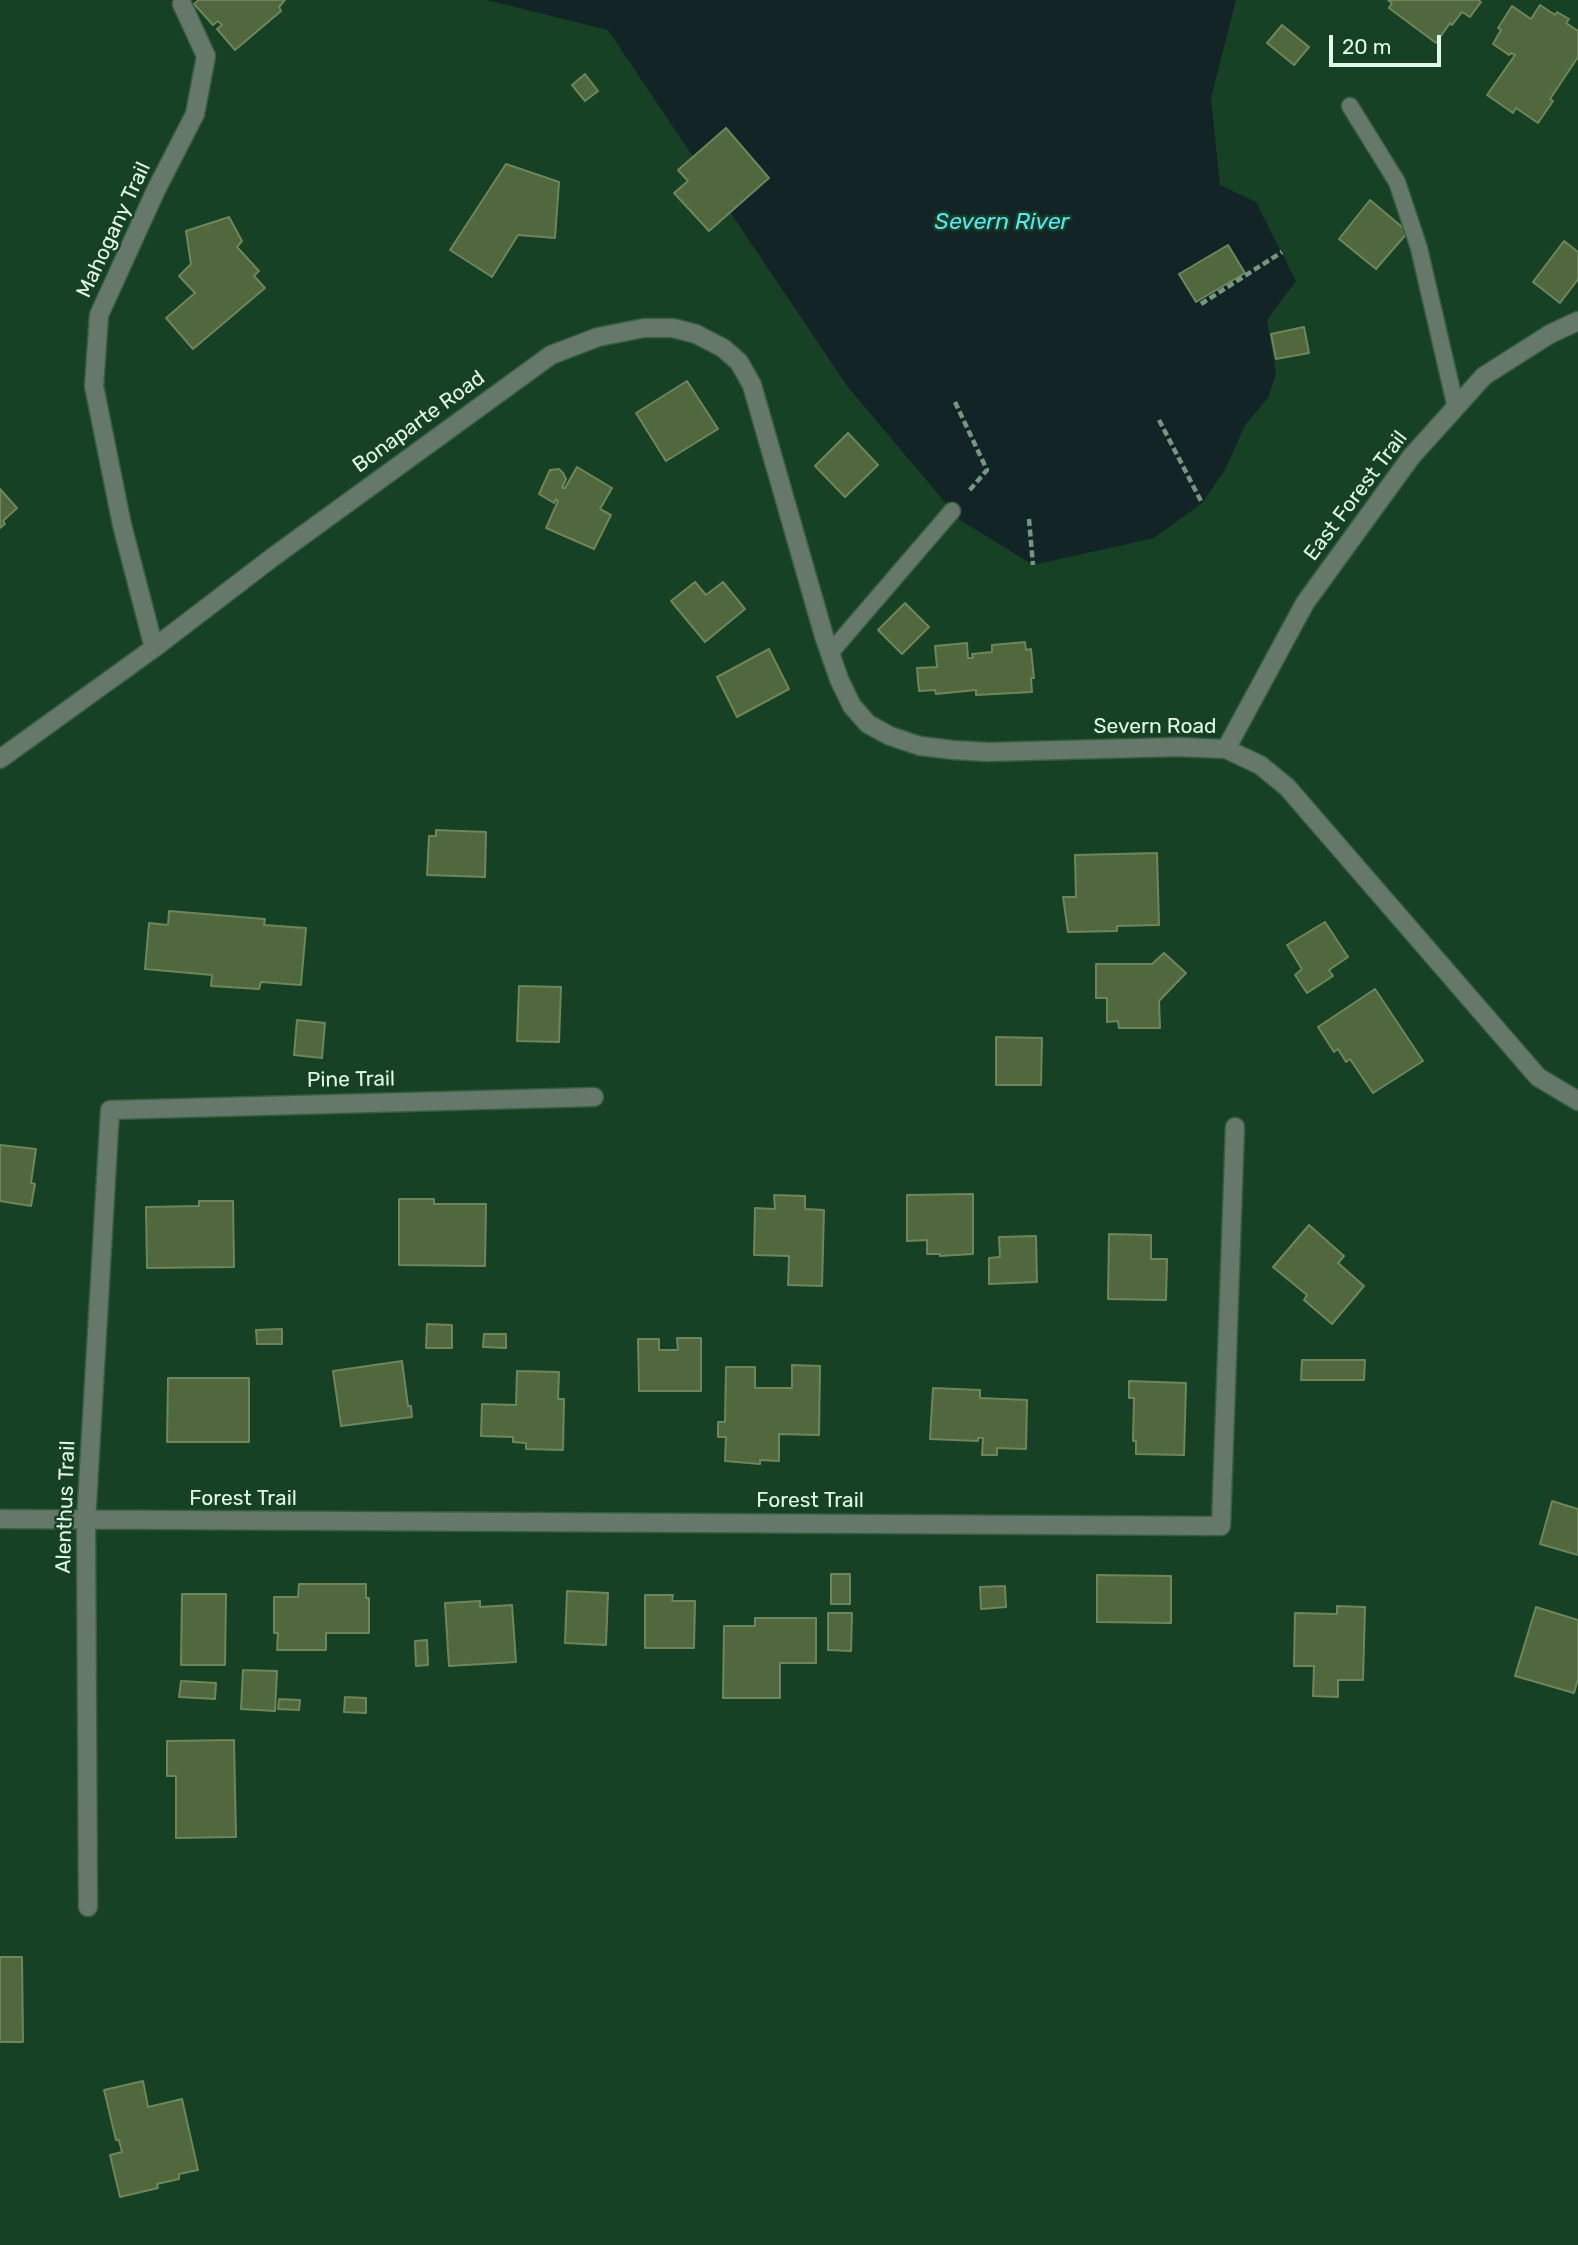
<!DOCTYPE html>
<style>
body{margin:0}
#map{position:relative;width:1578px;height:2245px;overflow:hidden;background:#164124;font-family:Rubik,sans-serif}
canvas{display:block}
.scale{position:absolute;left:1329px;top:35px;width:112px;height:32px;box-sizing:border-box;border:4px solid #e2f9e7;border-top:0;padding-left:9px;font-size:21px;line-height:24px;white-space:nowrap;color:#e2f9e7;-webkit-text-stroke:5px #164124;paint-order:stroke}
</style>
<div id="map">
<canvas width="1578" height="2245"></canvas>
<div class="scale">20 m</div>
</div>
<script>
const c = document.querySelector('canvas').getContext('2d');
c.lineJoin = 'round';
function fill(path, color) { c.fillStyle = color; c.fill(path, 'evenodd'); }
const poly = rows => new Path2D(rows.map(r => 'M' + r).join(''));
function trace(path, color, width, dash) { c.strokeStyle = color; c.lineWidth = width; c.lineCap = dash ? 'butt' : 'round'; c.setLineDash(dash || []); c.stroke(path); }
function label(font, color, halo, rows, align = 'center') {
  c.font = font + ' Rubik,sans-serif'; c.lineWidth = 5; c.setLineDash([]); c.textBaseline = 'middle'; c.strokeStyle = halo; c.fillStyle = color; for (const [text, x, y, turn = 0] of rows) {
    c.save(); c.translate(x, y); c.rotate((+turn || 0) * Math.PI / 180); c.textAlign = isNaN(turn) ? turn : align; if (halo) c.strokeText(text, 0, 0); c.fillText(text, 0, 0); c.restore();
  }
}
fill(poly([
 [487,0,1236,0,1211,98,1220,185,1256,202,1296,281,1267,320,1276,374,1268,398,1245,425,1225,470,1202,503,1154,538,1033,565,960,520,847,386,608,30]
]), '#132427');
const building = poly([
 [199,0,285,0,279,7,281,11,235,50,217,29,222,25,218,21,213,25,194,4,199,0],
 [1388,0,1478,0,1481,2,1470,17,1462,12,1452,25,1450,23,1436,43,1389,8,1392,3,1388,0],
 [1540,5,1555,15,1557,12,1569,19,1566,23,1578,31,1578,57,1550,99,1553,101,1538,123,1516,108,1513,113,1487,95,1515,55,1511,53,1509,55,1493,44,1501,30,1498,28,1512,6,1531,19,1540,5],
 [1282,25,1309,47,1294,65,1267,43,1282,25],
 [585,74,598,91,585,101,572,85,585,74],
 [726,128,769,178,709,231,674,193,688,181,678,170,726,128],
 [506,164,559,182,555,238,518,235,492,277,450,250,506,164],
 [1370,200,1408,232,1376,269,1339,239,1370,200],
 [229,217,242,241,237,247,259,271,254,276,265,288,193,349,166,318,195,293,179,276,191,264,186,231,229,217],
 [1564,241,1578,252,1578,279,1560,303,1533,282,1564,241],
 [1228,245,1245,273,1196,302,1179,274,1228,245],
 [1304,327,1309,353,1276,359,1271,334,1304,327],
 [687,381,718,429,666,461,636,413,687,381],
 [848,433,878,465,845,497,815,466,848,433],
 [577,467,612,488,600,509,611,515,594,549,546,528,558,501,556,499,554,503,539,494,550,470,559,469,563,473,566,479,562,488,565,488,577,467],
 [0,489,17,508,3,521,5,524,0,528,0,489],
 [695,582,706,595,723,582,745,609,705,642,671,601,695,582],
 [905,603,929,627,902,654,878,630,905,603],
 [1025,642,1026,650,1031,649,1034,678,1031,678,1032,692,976,695,976,690,936,694,935,690,919,691,917,668,937,667,935,646,967,643,968,658,973,658,972,654,992,652,992,645,1025,642],
 [769,649,789,689,737,717,717,677,769,649],
 [436,830,486,832,485,877,427,875,429,836,436,836,436,830],
 [1157,853,1159,925,1117,926,1117,931,1068,932,1063,897,1076,897,1075,855,1157,853],
 [169,911,265,919,264,925,306,928,301,985,261,982,259,989,211,986,212,975,145,969,149,923,168,925,169,911],
 [1325,922,1348,957,1329,970,1333,976,1307,993,1295,975,1302,969,1287,945,1325,922],
 [1164,953,1186,973,1159,1001,1160,1028,1119,1028,1118,1021,1107,1022,1107,998,1096,998,1096,964,1152,964,1164,953],
 [519,986,561,987,559,1042,517,1041,519,986],
 [1375,989,1423,1061,1373,1093,1350,1059,1346,1062,1338,1049,1334,1052,1318,1027,1375,989],
 [297,1020,325,1023,322,1058,294,1055,297,1020],
 [996,1037,1042,1038,1041,1085,996,1085,996,1037],
 [0,1145,36,1149,31,1183,35,1184,31,1206,0,1201,0,1145],
 [973,1194,973,1254,940,1256,940,1254,927,1254,927,1240,907,1241,907,1195,973,1194],
 [774,1195,805,1196,805,1209,824,1210,822,1286,788,1285,789,1256,754,1255,755,1208,775,1209,774,1195],
 [399,1199,434,1199,434,1204,486,1204,485,1266,399,1265,399,1199],
 [199,1201,233,1201,234,1267,147,1268,146,1207,199,1206,199,1201],
 [1309,1225,1344,1256,1338,1263,1364,1286,1332,1324,1304,1300,1307,1295,1273,1267,1309,1225],
 [1109,1234,1151,1235,1151,1259,1167,1259,1166,1300,1108,1299,1109,1234],
 [1036,1236,1037,1282,989,1284,989,1258,1000,1257,999,1237,1036,1236],
 [427,1324,452,1325,452,1348,426,1348,427,1324],
 [282,1329,282,1344,257,1344,256,1330,282,1329],
 [484,1334,506,1334,506,1348,483,1347,484,1334],
 [677,1338,701,1338,701,1391,639,1391,638,1339,659,1339,659,1350,678,1350,677,1338],
 [1302,1360,1365,1360,1364,1380,1301,1380,1302,1360],
 [402,1361,408,1406,411,1406,412,1417,341,1426,333,1371,402,1361],
 [792,1365,820,1366,819,1435,779,1434,779,1461,760,1460,760,1464,725,1461,726,1437,718,1437,718,1422,725,1422,726,1367,755,1367,755,1388,792,1388,792,1365],
 [517,1371,559,1372,558,1399,564,1399,563,1450,526,1449,526,1443,513,1442,513,1437,481,1436,482,1404,516,1405,517,1371],
 [168,1378,249,1378,249,1442,167,1442,168,1378],
 [1129,1381,1186,1383,1184,1455,1136,1454,1136,1441,1133,1441,1134,1398,1129,1398,1129,1381],
 [933,1388,980,1390,980,1398,1027,1400,1026,1449,997,1448,997,1455,982,1455,983,1438,978,1438,978,1441,930,1439,933,1388],
 [1552,1501,1578,1509,1578,1555,1540,1544,1552,1501],
 [831,1574,850,1574,850,1604,831,1604,831,1574],
 [1097,1575,1171,1576,1171,1623,1097,1622,1097,1575],
 [299,1584,366,1584,366,1598,369,1598,369,1633,326,1633,326,1650,277,1650,278,1633,274,1633,274,1597,298,1597,299,1584],
 [1005,1586,1006,1607,981,1609,980,1587,1005,1586],
 [567,1591,608,1593,606,1645,565,1643,567,1591],
 [182,1594,226,1594,225,1665,181,1665,182,1594],
 [645,1595,673,1595,672,1601,695,1601,694,1648,645,1648,645,1595],
 [480,1601,480,1607,512,1605,516,1662,449,1666,445,1603,480,1601],
 [1337,1606,1365,1607,1363,1680,1338,1680,1338,1697,1313,1696,1314,1666,1294,1666,1295,1613,1337,1614,1337,1606],
 [1536,1607,1578,1620,1578,1679,1574,1693,1515,1676,1536,1607],
 [828,1613,852,1613,851,1651,828,1650,828,1613],
 [755,1618,816,1618,816,1663,780,1663,780,1698,723,1698,724,1626,755,1626,755,1618],
 [427,1640,428,1665,416,1666,415,1641,427,1640],
 [243,1670,277,1671,275,1711,241,1709,243,1670],
 [181,1681,216,1683,215,1699,179,1697,181,1681],
 [345,1697,366,1698,366,1713,344,1712,345,1697],
 [279,1699,300,1700,299,1710,278,1709,279,1699],
 [234,1740,236,1837,176,1838,176,1776,167,1776,167,1741,234,1740],
 [0,1957,22,1957,23,2042,0,2042,0,1957],
 [143,2081,148,2107,182,2099,198,2170,179,2174,179,2179,157,2184,158,2188,120,2197,110,2155,122,2152,119,2140,116,2140,104,2090,143,2081]
]);
fill(building, '#51673d');
trace(building, '#6e865a', 2);
const lane = poly([
 [1350,106,1397,182,1419,248,1456,408],
 [830,653,952,511]
]);
const street = poly([
 [154,648,122,525,94,386,99,315,156,190,195,114,206,56,182,4],
 [1226,749,1305,603,1411,457,1484,376,1550,334,1578,321],
 [0,759,154,648,273,557,551,355,598,337,644,328,673,328,696,334,723,348,739,362,752,385,824,636,839,679,852,706,868,724,890,736,920,746,953,750,988,752,1178,747,1226,749,1260,765,1287,787,1538,1077,1578,1101],
 [0,1519,1221,1526,1235,1127],
 [88,1907,86,1521,110,1110,594,1097]
]);
trace(lane, '#375e43', 19);
trace(street, '#375e43', 21);
trace(poly([
 [1201,304,1282,252],
 [955,402,987,470,968,492],
 [1159,420,1202,503],
 [1029,519,1033,565]
]), '#75977f', 4.5, [7, 3.5]);
trace(lane, '#657869', 16);
trace(street, '#657869', 18);
label('21px', '#e2f9e7', '#164124', [
 ["Mahogany Trail",114,230,-65],
 ["Bonaparte Road",419,422,-36],
 ["East Forest Trail",1356,496,-53],
 ["Severn Road",1155,727],
 ["Pine Trail",351,1080,-1],
 ["Forest Trail",243,1499],
 ["Forest Trail",810,1501],
 ["Alenthus Trail",66,1507,-88]
]);
label('italic 23px', '#5ce2fa', '#164124', [
 ["Severn River",1002,222]
]);
</script>
